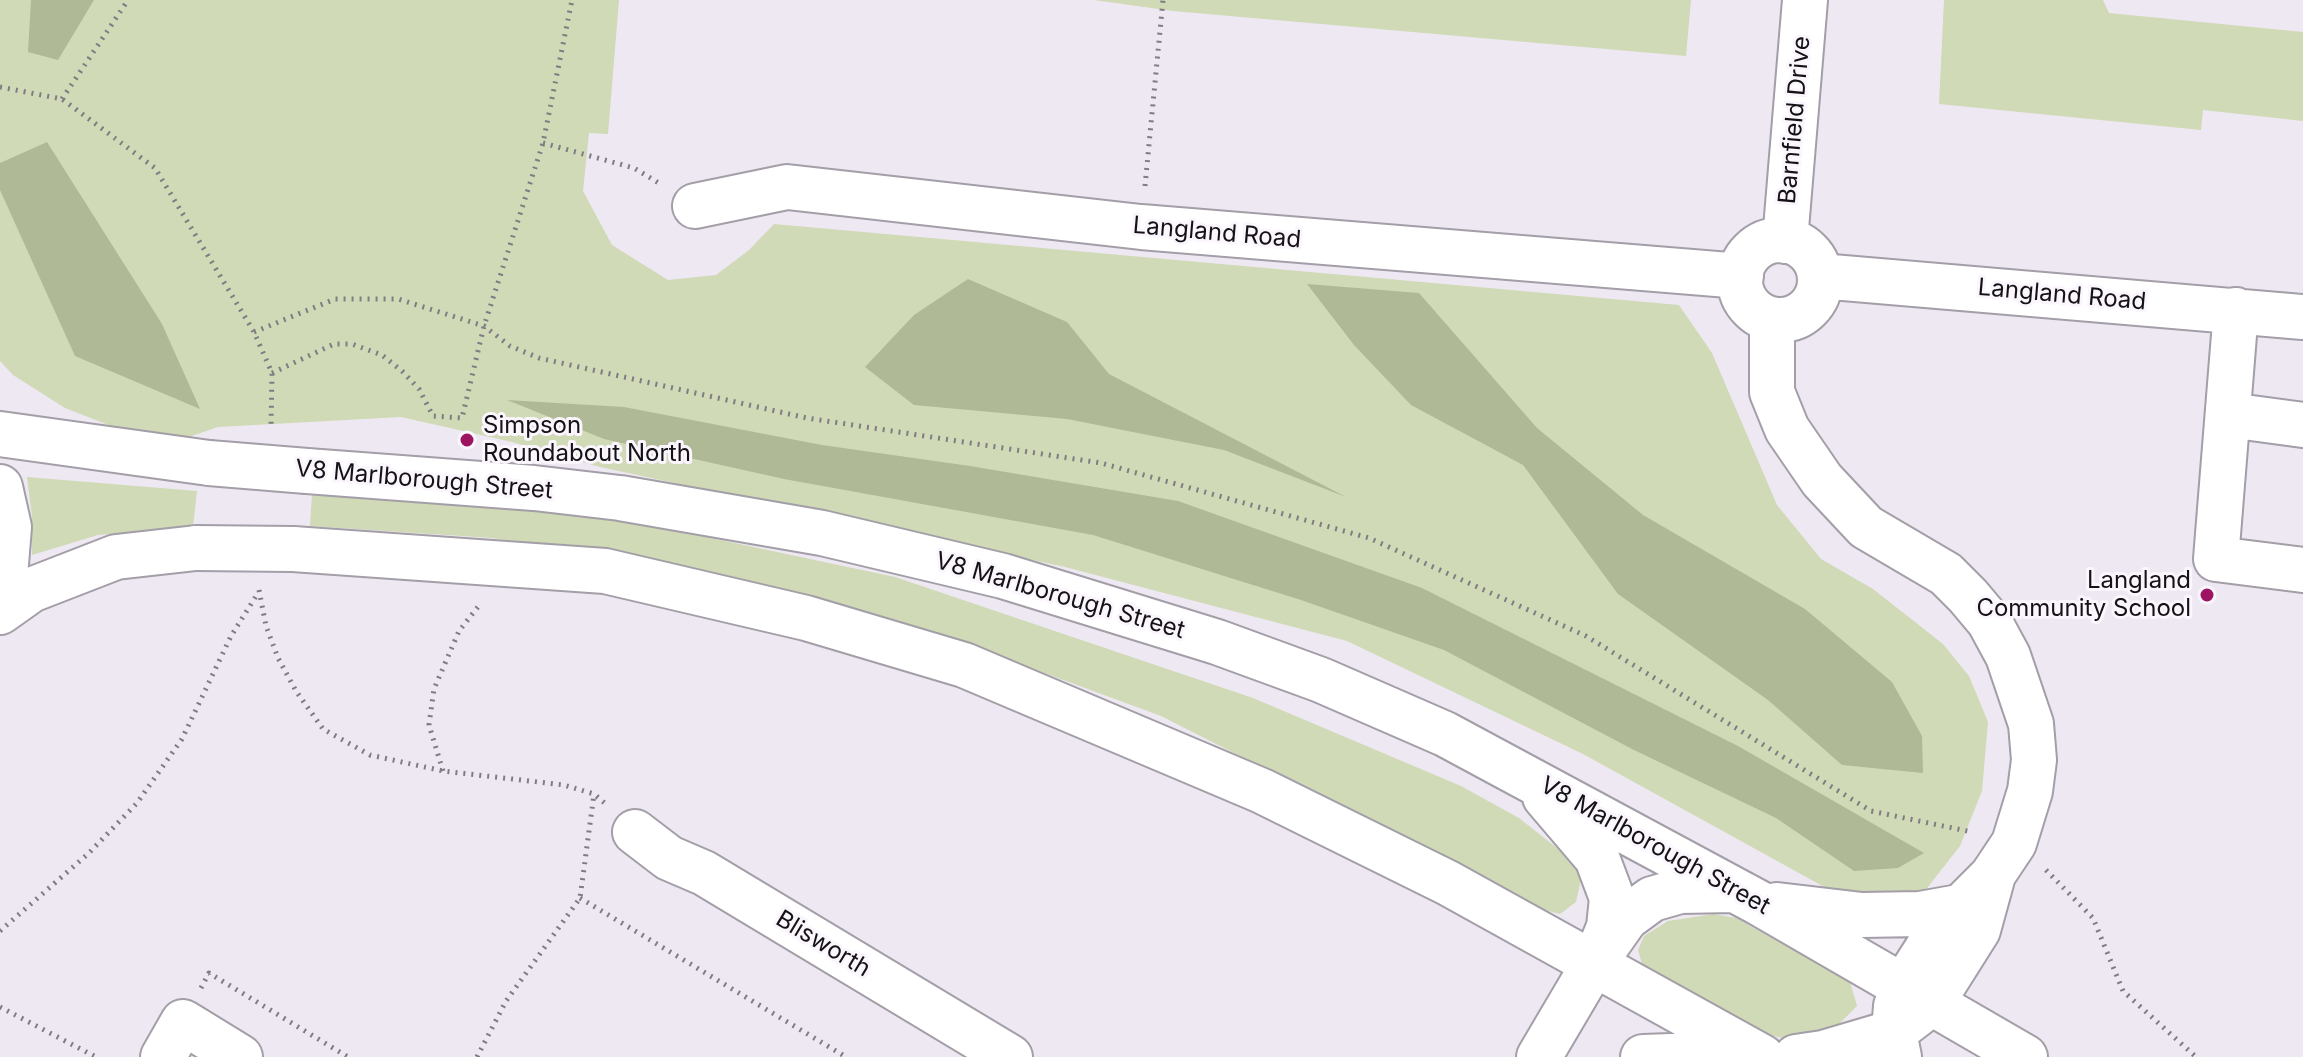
<!DOCTYPE html>
<style>
body{margin:0}
canvas{display:block;background:#eee8f2}
</style>
<canvas width="2303" height="1057"></canvas>
<script>
const c = document.querySelector('canvas').getContext('2d');
c.lineJoin = 'round';
function fill(path, color) { c.fillStyle = color; c.fill(path, 'evenodd'); }
const poly = rows => new Path2D(rows.map(r => 'M' + r).join(''));
function trace(path, color, width, dash) { c.strokeStyle = color; c.lineWidth = width; c.lineCap = dash ? 'butt' : 'round'; c.setLineDash(dash || []); c.stroke(path); }
function label(font, color, halo, rows, align = 'center') {
  c.font = font + ' Inter,sans-serif'; c.lineWidth = 6; c.setLineDash([]); c.textBaseline = 'middle'; c.strokeStyle = halo; c.fillStyle = color; for (const [text, x, y, turn = 0] of rows) {
    c.save(); c.translate(x, y); c.rotate((+turn || 0) * Math.PI / 180); c.textAlign = isNaN(turn) ? turn : align; if (halo) c.strokeText(text, 0, 0); c.fillText(text, 0, 0); c.restore();
  }
}
fill(poly([
 [0,0,619,0,608,134,589,133,583,191,612,245,668,280,716,275,749,250,774,224,1679,305,1712,353,1777,505,1821,559,1873,589,1943,644,1969,676,1988,722,1982,791,1960,846,1924,892,1837,894,1583,754,1347,641,1065,567,600,467,512,442,401,417,218,427,183,439,111,426,65,408,13,375,0,361],
 [1094,0,1691,0,1686,56,1173,11],
 [1944,0,2103,0,2109,13,2303,32,2303,121,2203,110,2201,130,1939,104],
 [27,477,197,491,193,527,98,535,32,555,32,517],
 [312,494,579,510,895,577,1253,698,1461,786,1519,818,1557,848,1582,875,1576,902,1560,914,1541,909,1161,716,963,643,601,556,492,538,310,526],
 [1714,914,1736,918,1850,982,1857,1006,1835,1028,1818,1034,1782,1038,1759,1032,1643,967,1638,950,1644,936,1668,921]
]), '#d0dab6');
fill(poly([
 [31,0,94,0,58,60,28,52],
 [47,142,162,324,200,409,75,356,0,190,0,163],
 [968,279,1067,322,1109,374,1346,497,1224,450,1067,419,914,405,865,367,914,315],
 [1307,284,1419,293,1537,428,1643,515,1805,609,1892,682,1922,736,1923,773,1842,765,1768,700,1618,594,1523,465,1411,405,1354,345],
 [507,400,624,407,822,445,970,466,1178,501,1422,588,1738,746,1924,853,1898,868,1854,871,1776,818,1634,750,1444,650,1301,600,1093,535,784,479,604,439]
]), '#afb995');
const minor = poly([
 [695,206,787,187,1141,227,1741,276],
 '1740 280a40 40 0 1 1 80 0a40 40 0 1 1-80 0Z',
 [1785,241,1805,0],
 [1820,276,2303,317],
 [2236,310,2216,559,2303,570],
 [1772,319,1772,392,1787,429,1822,480,1866,527,1946,574,1968,596,1989,621,2008,656,2031,724,2034,760,2030,791,2014,843,1992,876,1941,927,1904,985,1896,1006,1894,1032,1899,1057],
 [2229,415,2303,425],
 [0,434,209,463],
 [307,471,534,488,620,498,822,533,1003,576,1217,642,1321,680,1445,734,1759,903,2025,1057],
 [0,487,9,527,6,564,0,584],
 [293,549,605,571,806,618,964,665,1262,791,1448,883,1762,1057],
 [0,612,31,590,116,557,196,548],
 [1545,797,1597,858,1612,898,1609,927,1600,949],
 [635,832,669,858,704,873,1010,1057],
 [1777,905,1862,915,1920,914,1959,907],
 [163,1057,183,1022,240,1057],
 [1539,1057,1595,962,1626,918,1652,899,1680,891,1733,890],
 [1643,1057,1755,1053],
 [1796,1057,1823,1053,1894,1032,1932,1003,1978,930,1992,879]
]);
trace(minor, '#a39ea7', 48);
trace(poly([
 [0,87,62,99,155,168,254,332,272,373,271,428],
 [62,99,128,0],
 [543,143,634,168,662,185],
 [1145,186,1163,0],
 [254,332,335,299,398,299,484,326,510,346,539,358,807,418,1101,463,1369,538,1586,636,1871,811,1972,832],
 [272,373,334,344,352,344,382,355,402,371,419,389,433,416,462,418,484,326,543,143,572,0],
 [259,590,266,626,278,658,296,691,323,729,370,755,443,771,564,785,594,794,607,805],
 [443,771,429,725,434,689,459,631,481,603],
 [2046,870,2093,918,2123,991,2196,1057],
 [580,898,846,1057],
 [0,931,89,853,137,803,182,739,231,636,258,593],
 [201,988,209,973,348,1057],
 [0,1007,96,1057],
 [477,1057,506,1001,580,898,594,794]
]), '#807c83', 5, [2, 6]);
trace(minor, '#fff', 44);
const minorBridge = poly([
 [209,463,307,471],
 [196,548,293,549]
]);
trace(minorBridge, '#a39ea7', 48, []);
trace(minorBridge, '#fff', 44);
for (const [x, y, r, color] of [
 [467,440,8,"#9d1463"],
 [2207,595,8,"#9d1463"]
]) { const dot = new Path2D(); dot.arc(x, y, r, 0, 2 * Math.PI); c.fillStyle = color; c.fill(dot); trace(dot, '#fbf6fe', 3); }
label('24px', '#141215', '#fbf6fe', [
 ["Barnfield Drive",1795,120,-85],
 ["Langland Road",1217,233,5],
 ["Langland Road",2062,295,5],
 ["V8 Marlborough Street",424,480,5],
 ["V8 Marlborough Street",1060,596,16],
 ["V8 Marlborough Street",1655,846,29],
 ["Blisworth",823,944,31]
]);
label('24px', '#141215', '#fbf6fe', [
 ["Simpson",483,426],
 ["Roundabout North",483,454],
 ["Langland",2191,581,"right"],
 ["Community School",2191,609,"right"]
], 'left');
</script>
